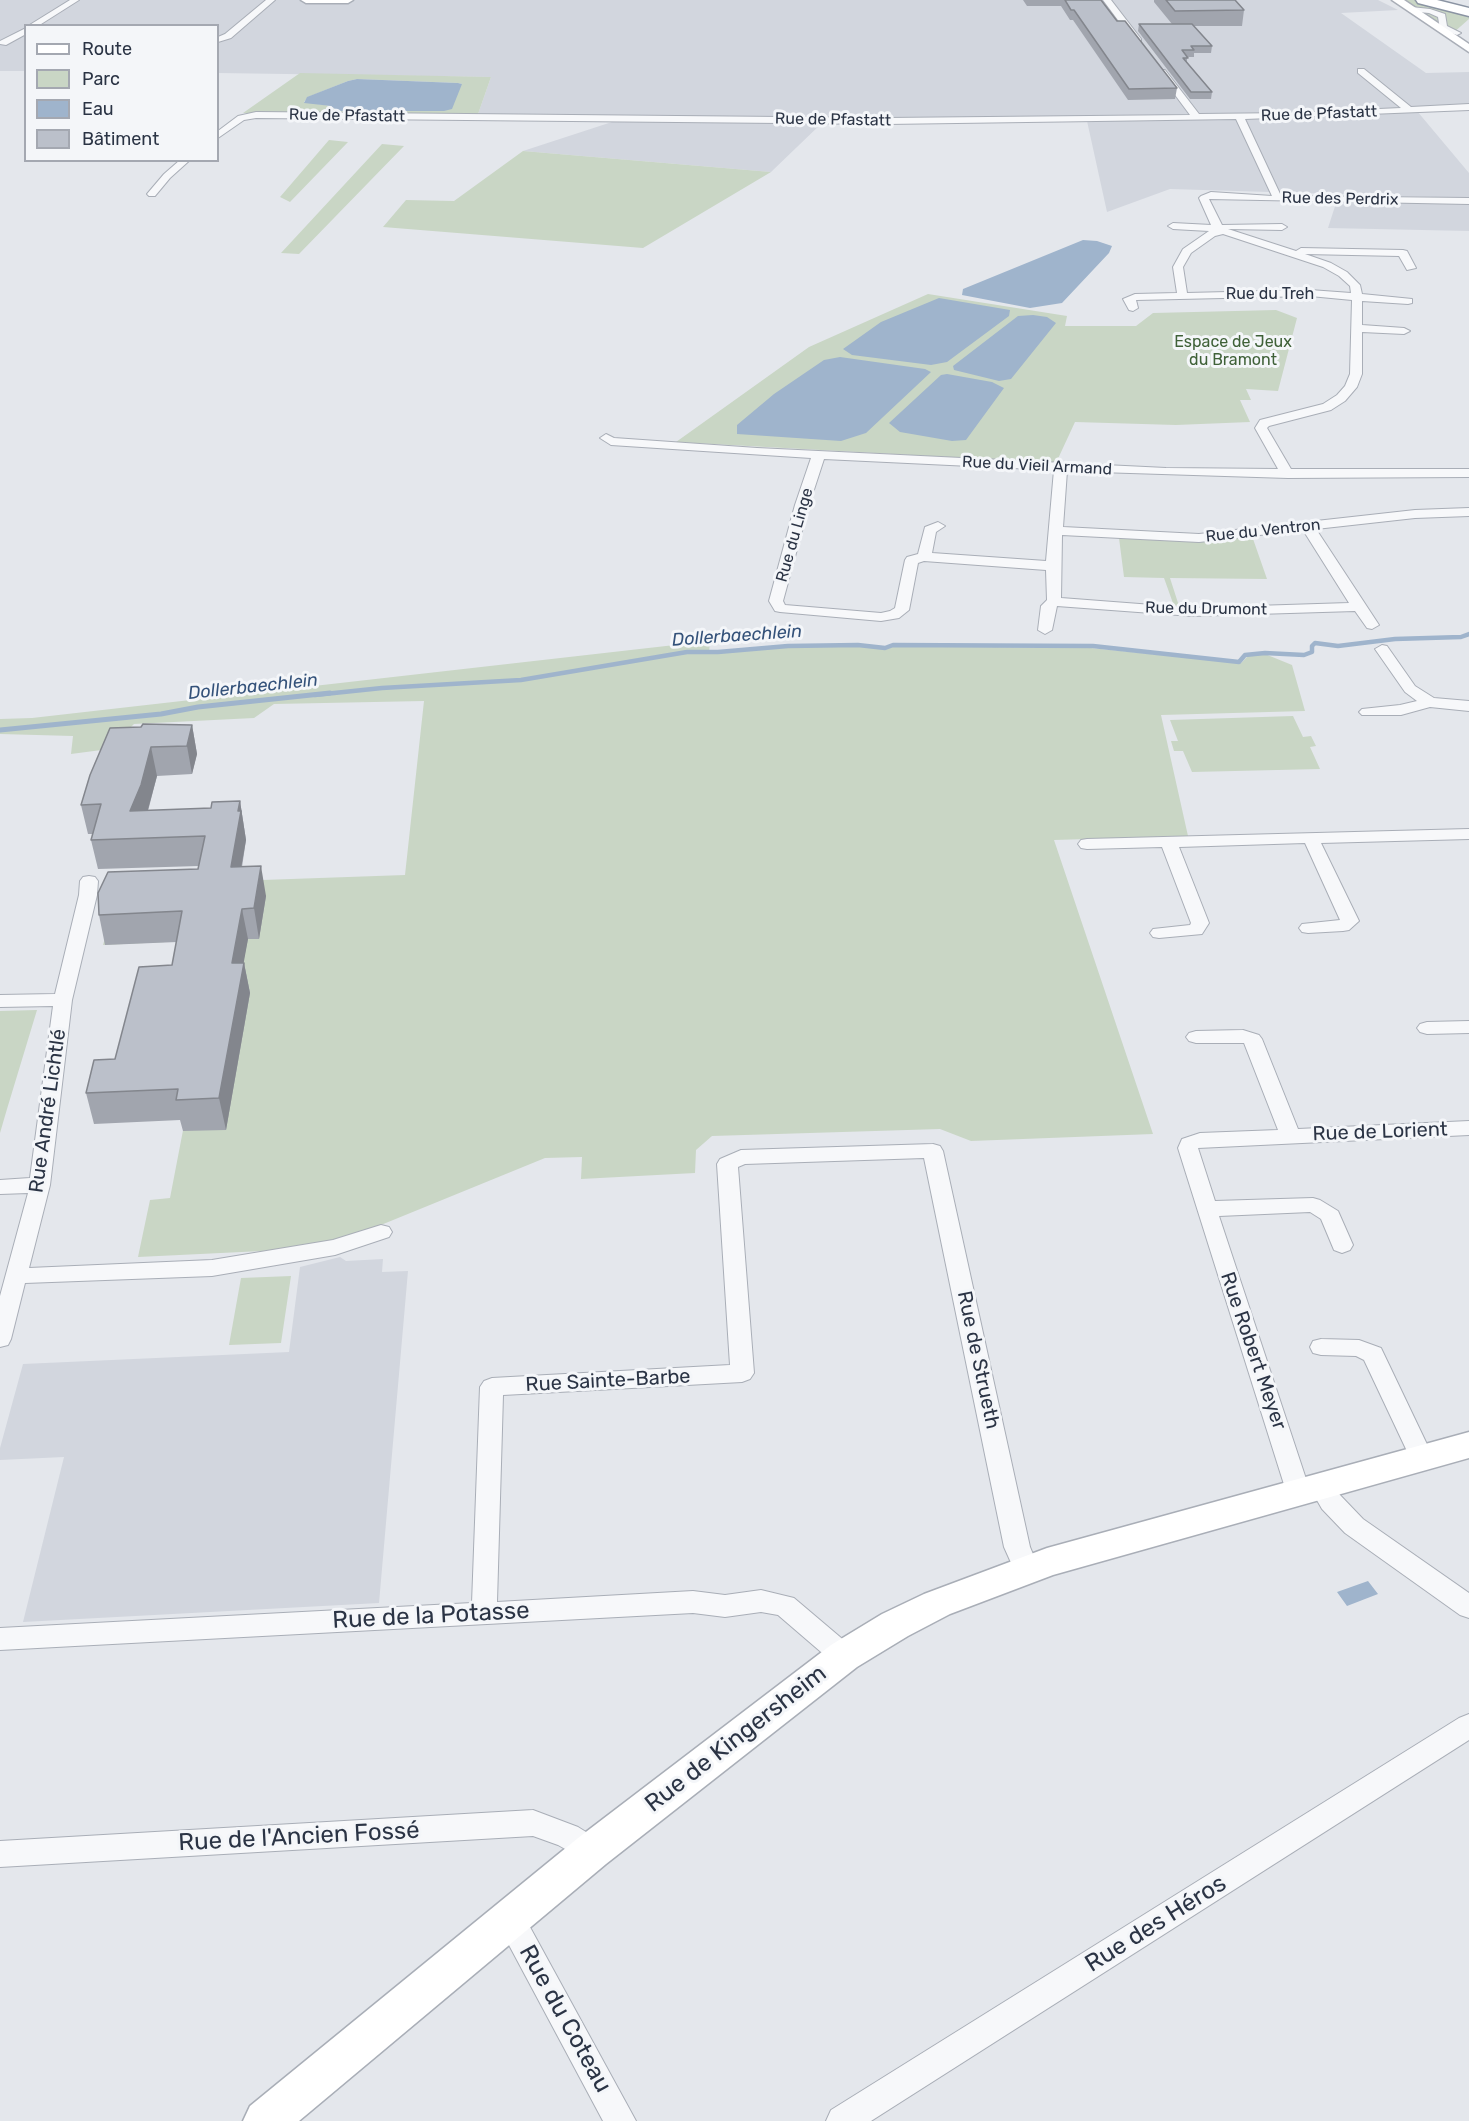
<!DOCTYPE html>
<meta charset="utf-8">
<style>
body{margin:0}
#map{position:relative;width:1469px;height:2121px;overflow:hidden;background:#e4e7ec;font-family:Rubik,sans-serif}
canvas{display:block}
.legend{position:absolute;left:24px;top:24px;width:195px;height:138px;box-sizing:border-box;background:#f4f6f9;border:2px solid #a4a8b1;margin:0;padding:8px 10px;list-style:none;font-size:18px;color:#2b3445}
.legend li{display:flex;align-items:center;gap:12px;height:30px}
.legend b{width:30px;border:2px solid #a4a8b1}
</style>
<div id="map">
<canvas width="1469" height="2121"></canvas>
<ul class="legend">
<li><b style="height:8px;background:#fff"></b>Route</li>
<li><b style="height:16px;background:#c9d6c5"></b>Parc</li>
<li><b style="height:16px;background:#9fb4cc"></b>Eau</li>
<li><b style="height:16px;background:#bbc0ca"></b>Bâtiment</li>
</ul>
</div>
<script>
const c = document.querySelector('canvas').getContext('2d');
c.lineJoin = 'round';
function fill(path, color) { c.fillStyle = color; c.fill(path, 'evenodd'); }
const poly = rows => new Path2D(rows.map(r => 'M' + r).join(''));
function trace(path, color, width, dash) { c.strokeStyle = color; c.lineWidth = width; c.lineCap = dash ? 'butt' : 'round'; c.setLineDash(dash || []); c.stroke(path); }
function label(font, color, halo, rows, align = 'center') {
  c.font = font + ' Rubik,sans-serif'; c.lineWidth = 6; c.setLineDash([]); c.textBaseline = 'middle'; c.strokeStyle = halo; c.fillStyle = color; for (const [text, x, y, turn = 0] of rows) {
    c.save(); c.translate(x, y); c.rotate((+turn || 0) * Math.PI / 180); c.textAlign = isNaN(turn) ? turn : align; if (halo) c.strokeText(text, 0, 0); c.fillText(text, 0, 0); c.restore();
  }
}
fill(poly([
 [0,0,1378,0,1398,10,1341,13,1426,73,1469,72,1469,107,1417,111,1469,173,1469,198,1170,189,1107,212,1087,121,823,122,771,172,523,151,615,121,477,117,491,77,218,73,218,26,26,26,25,71,0,71],
 [1337,200,1469,204,1469,231,1328,228],
 [340,1257,346,1261,383,1259,382,1272,408,1271,379,1603,23,1622,64,1457,0,1460,0,1448,23,1364,289,1352,300,1267]
]), '#d2d6de');
fill(poly([
 [1401,0,1415,0,1469,14,1469,19,1452,34],
 [300,73,491,77,477,117,243,113],
 [357,79,458,83,462,84,333,109,331,106,304,102,308,97,348,81],
 [329,140,348,142,290,202,280,197],
 [382,144,404,146,299,254,281,253],
 [523,151,771,172,643,248,383,227,406,200,454,201],
 [928,294,1067,316,1065,326,1136,326,1153,313,1276,310,1297,318,1278,391,1246,389,1251,400,1240,400,1250,422,1176,425,1075,422,1056,463,676,442,809,347],
 [1252,536,1267,579,1170,578,1179,606,1174,606,1164,578,1124,577,1119,538,1197,542],
 [710,641,709,653,789,647,857,646,886,649,894,646,1091,648,1241,663,1248,656,1265,654,1292,665,1305,711,1161,715,1188,836,1054,840,1153,1134,971,1141,940,1129,712,1136,696,1150,695,1173,581,1179,582,1157,545,1158,376,1227,340,1239,283,1250,138,1257,150,1200,170,1198,185,1120,196,995,188,941,103,945,120,885,405,875,424,701,274,704,254,718,134,724,109,749,71,754,73,736,0,734,0,719,32,718],
 [1293,716,1303,737,1311,736,1316,746,1310,747,1320,769,1192,772,1183,751,1174,751,1171,741,1178,741,1170,720],
 [37,1010,7,1109,0,1133,0,1011],
 [291,1276,281,1343,229,1345,241,1278]
]), '#c9d6c5');
fill(poly([
 [357,79,458,83,462,84,452,109,444,111,338,111,331,106,304,103,307,97,348,81],
 [1083,240,1097,241,1112,246,1109,253,1062,303,1030,308,962,295,963,289],
 [939,298,1010,310,1009,316,947,362,931,365,852,355,843,349,881,322],
 [1033,315,1047,317,1056,323,1011,379,999,381,954,370,953,366,1018,316],
 [840,357,925,369,931,372,866,433,841,441,737,434,737,425,774,394,824,360],
 [947,374,992,382,1004,388,966,440,952,441,900,432,889,423,941,375],
 [1368,1581,1378,1594,1347,1606,1337,1592]
]), '#9fb4cc');
trace(poly([
 [315,695,382,688,521,680,687,652,718,652,788,646,858,645,885,648,893,645,1093,646,1239,662,1245,655,1265,653,1304,655,1312,652,1312,646,1315,643,1338,646,1395,639,1461,637,1469,634]
]), '#9fb4cc', 4.5);
trace(poly([
 [0,730,161,714,198,707,330,693]
]), '#9fb4cc', 5);
const street = poly([
 [70,0,79,0,38,26,28,26,70,0],
 [266,0,275,0,231,38,218,42,218,37,225,34,266,0],
 [1103,0,1111,0,1141,39,1141,43,1135,43,1103,0],
 [1411,7,1430,9,1445,14,1447,26,1461,33,1457,35,1440,29,1438,17,1429,13,1408,11,1408,7,1411,7],
 [26,28,26,34,6,45,0,44,0,41,26,28],
 [1358,69,1364,69,1411,107,1469,104,1469,110,1245,119,1281,196,1469,198,1469,204,1209,199,1222,225,1282,224,1287,227,1282,230,1228,229,1296,251,1301,248,1403,250,1407,251,1416,268,1407,270,1399,256,1305,254,1331,263,1347,272,1360,285,1362,294,1412,299,1412,303,1408,304,1362,301,1362,325,1404,328,1410,331,1404,334,1362,332,1362,374,1357,387,1345,401,1331,410,1269,426,1267,428,1291,469,1469,469,1469,477,1288,478,1067,471,1063,527,1199,534,1415,510,1469,508,1469,516,1415,518,1316,529,1379,625,1372,629,1367,628,1355,611,1192,616,1057,606,1052,630,1045,634,1038,630,1041,606,1047,600,1046,570,924,561,918,563,909,610,899,618,881,621,780,612,775,611,769,601,795,505,811,458,611,445,600,438,606,434,614,438,757,448,1166,468,1278,469,1255,428,1260,420,1323,404,1337,395,1345,386,1350,374,1352,300,1310,296,1136,300,1138,308,1133,311,1129,310,1123,299,1135,294,1177,293,1173,267,1183,249,1209,231,1173,229,1168,226,1173,223,1211,225,1199,198,1201,196,1211,192,1272,196,1236,119,887,124,256,118,244,120,218,138,218,131,238,116,256,112,887,118,1190,115,1158,72,1162,70,1165,70,1199,114,1290,113,1401,108,1358,73,1358,69],
 [1223,234,1323,267,1339,276,1350,286,1351,293,1310,290,1187,293,1183,267,1191,253,1215,236,1223,234],
 [824,459,1054,470,1046,561,932,553,936,532,945,526,938,522,925,527,918,554,907,557,905,560,895,608,890,611,881,613,785,605,783,601,809,505,824,459],
 [1303,530,1349,603,1192,608,1061,598,1062,535,1199,542,1303,530],
 [180,160,190,160,170,178,155,196,149,196,147,194,164,174,180,160],
 [1382,645,1387,646,1415,686,1434,698,1469,701,1469,711,1430,707,1401,715,1362,715,1359,712,1362,709,1400,705,1417,701,1405,692,1375,649,1382,645],
 [1469,829,1469,839,1321,843,1359,921,1349,930,1343,931,1308,933,1302,932,1299,928,1302,924,1340,920,1305,843,1179,847,1209,923,1202,934,1159,938,1153,937,1150,933,1153,929,1190,925,1191,923,1162,847,1087,849,1081,848,1078,844,1081,840,1087,839,1469,829],
 [89,876,95,877,98,881,97,895,72,1000,50,1185,29,1268,212,1260,333,1240,381,1225,389,1227,392,1232,389,1237,335,1255,212,1276,25,1283,11,1339,8,1345,0,1347,0,1296,28,1193,0,1194,0,1180,30,1178,53,1006,0,1007,0,995,55,994,79,895,80,881,83,877,89,876],
 [1469,1021,1469,1033,1427,1034,1420,1032,1417,1028,1420,1024,1427,1022,1469,1021],
 [1243,1030,1259,1035,1262,1039,1298,1129,1469,1121,1469,1135,1198,1148,1215,1201,1313,1198,1320,1200,1338,1211,1353,1245,1350,1250,1342,1253,1334,1250,1321,1219,1310,1212,1219,1216,1311,1494,1308,1501,1299,1504,1290,1501,1287,1494,1178,1148,1182,1139,1200,1133,1278,1130,1244,1043,1196,1043,1189,1041,1186,1037,1189,1033,1196,1031,1243,1030],
 [933,1144,940,1146,943,1151,1030,1547,1039,1569,1035,1576,1026,1579,1017,1576,1004,1547,924,1158,745,1164,738,1167,754,1373,750,1379,742,1382,503,1395,497,1602,693,1591,725,1595,761,1590,794,1598,853,1648,857,1656,853,1664,844,1667,835,1664,778,1615,761,1612,725,1617,693,1613,0,1650,0,1628,472,1603,480,1387,484,1381,492,1378,730,1365,717,1164,720,1159,741,1150,933,1144],
 [1321,1339,1359,1340,1381,1348,1434,1459,1430,1466,1422,1468,1414,1466,1364,1360,1356,1356,1321,1355,1313,1353,1310,1347,1313,1341,1321,1339],
 [1322,1478,1331,1481,1340,1495,1363,1519,1469,1593,1469,1618,1460,1615,1345,1533,1322,1509,1310,1488,1313,1481,1322,1478],
 [1469,1714,1469,1740,871,2121,826,2121,831,2110,1459,1718,1469,1714],
 [533,1810,578,1827,602,1842,606,1851,602,1860,592,1864,558,1845,533,1836,0,1867,0,1841,533,1810],
 [509,1903,519,1907,636,2121,603,2121,494,1917,499,1907,509,1903]
]);
const secondary = poly([
 [301,0,353,0,348,3,306,3,301,0],
 [1392,0,1404,0,1469,44,1469,52,1392,0],
 [1469,1432,1469,1458,1053,1575,950,1614,908,1636,857,1667,606,1864,299,2121,243,2121,250,2106,578,1838,831,1645,882,1614,924,1594,1047,1548,1469,1432]
]);
const highway = poly([
 [1416,0,1437,0,1469,8,1469,16,1418,3,1416,0]
]);
trace(street, '#a9aeb7', 2);
trace(secondary, '#a9aeb7', 3);
trace(highway, '#8b94a3', 3);
fill(street, '#f7f8fa');
fill(secondary, '#fff');
fill(highway, '#fff');
fill(poly([
 [1023,0,1101,0,1117,21,1177,88,1175,99,1128,100,1073,20,1070,20,1061,6,1027,6],
 [1154,0,1235,0,1244,10,1242,26,1194,26,1212,46,1211,53,1194,53,1194,57,1187,57,1187,63,1212,92,1211,99,1190,99,1138,31,1139,24,1172,24,1154,2],
 [192,725,197,754,192,774,157,776,148,811,211,808,240,801,246,840,242,867,266,896,259,939,248,939,243,963,244,963,250,993,226,1130,183,1131,180,1120,94,1124,86,1093,115,1059,172,965,177,942,105,945,99,915,198,869,199,866,98,869,91,840,93,834,88,834,81,805,90,775]
]), '#a1a5ae');
fill(poly([
 [192,725,197,754,192,774,187,746],
 [151,747,157,776,147,813,130,811],
 [240,801,246,840,236,897,231,867],
 [261,866,266,896,259,939,254,908],
 [242,909,248,939,238,994,232,963],
 [244,963,250,993,226,1130,219,1098]
]), '#83868d');
const building = poly([
 [1065,0,1101,0,1117,21,1125,21,1177,88,1129,89,1074,10,1071,10,1065,0],
 [1166,0,1235,0,1244,10,1175,11,1166,0],
 [1139,24,1192,24,1212,46,1191,46,1194,50,1182,50,1188,58,1183,58,1212,92,1191,92,1139,24],
 [143,724,192,725,187,746,151,747,141,785,130,811,211,808,212,802,240,801,238,811,241,811,231,867,261,866,254,908,242,909,232,963,244,963,219,1098,176,1100,178,1089,86,1093,94,1060,115,1059,139,967,172,965,182,911,99,915,98,893,108,872,198,869,205,836,91,840,101,804,81,805,90,775,110,728,141,727,143,724]
]);
fill(building, '#bbc0ca');
trace(building, '#83868d', 1.5);
label('16px', '#2b3445', '#f4f6f9', [
 ["Rue de Pfastatt",1319,114,-2],
 ["Rue de Pfastatt",347,116,1],
 ["Rue de Pfastatt",833,120,1],
 ["Rue des Perdrix",1340,199,1],
 ["Rue du Treh",1270,294],
 ["Rue du Vieil Armand",1037,466,3],
 ["Rue du Ventron",1263,531,-6],
 ["Rue du Linge",795,535,-74],
 ["Rue du Drumont",1206,609,1]
]);
label('16px', '#3f6138', '#f4f6f9', [
 ["Espace de Jeux",1233,342],
 ["du Bramont",1233,360]
]);
label('italic 18px', '#34527a', '#f4f6f9', [
 ["Dollerbaechlein",737,636,-4],
 ["Dollerbaechlein",253,687,-6]
]);
label('20px', '#2b3445', '#f4f6f9', [
 ["Rue André Lichtlé",48,1111,-82],
 ["Rue de Lorient",1380,1132,-2],
 ["Rue Robert Meyer",1253,1351,71],
 ["Rue de Strueth",978,1360,78],
 ["Rue Sainte-Barbe",608,1381,-3]
]);
label('24px', '#2b3445', '#f4f6f9', [
 ["Rue de la Potasse",431,1616,-3],
 ["Rue de Kingersheim",736,1739,-38],
 ["Rue de l'Ancien Fossé",299,1837,-3],
 ["Rue des Héros",1156,1924,-32],
 ["Rue du Coteau",565,2019,61]
]);
</script>
